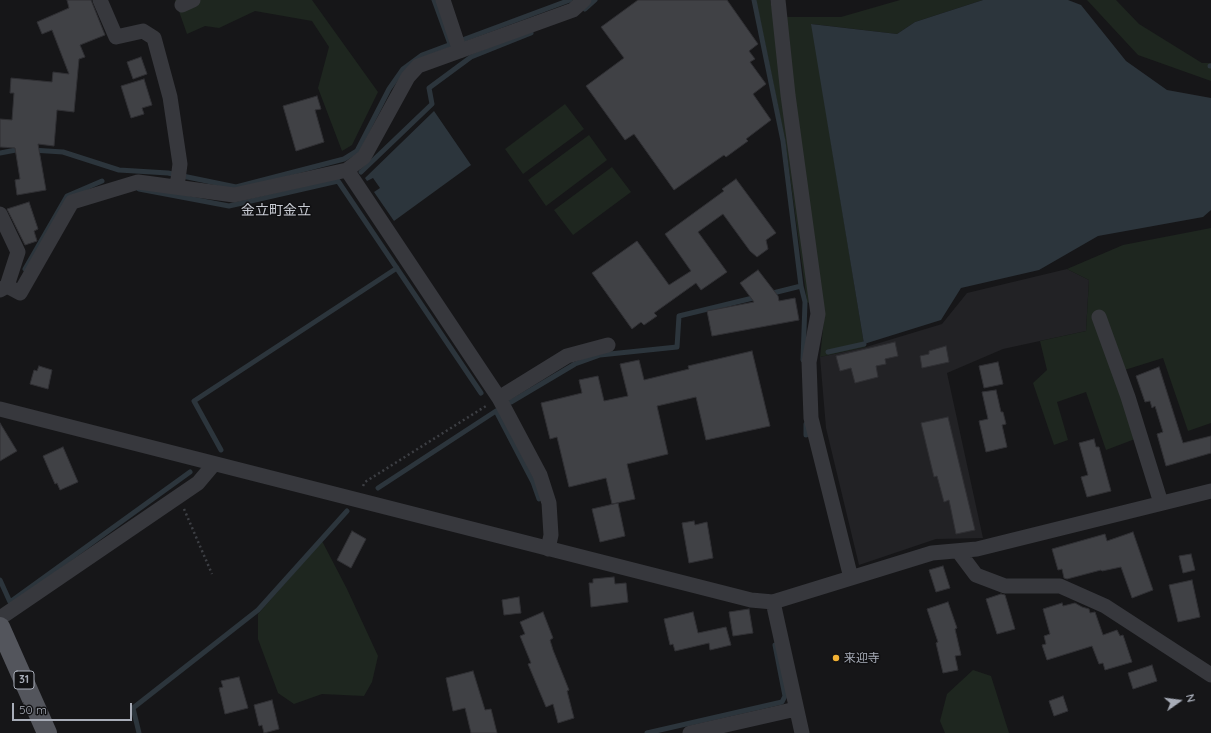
<!DOCTYPE html>
<meta charset="utf-8">
<style>
body{margin:0}
#map{position:relative;width:1211px;height:733px;overflow:hidden;background:#161618;font-family:Quicksand,sans-serif}
canvas{display:block}
.north{position:absolute;left:1159px;top:681px;width:40px;height:40px;-webkit-text-stroke:3px #111113;paint-order:stroke;rotate:76deg;font-size:11px;font-weight:700;line-height:16px;text-align:center;color:#a8adb8}
.north::after{content:'';display:block;margin:auto;width:14px;height:18px;background:#a8adb8;clip-path:polygon(50% 0,100% 100%,50% 72%,0 100%)}
.scale{position:absolute;left:12px;top:703px;width:120px;height:18px;box-sizing:border-box;border:2px solid #a8adb8;border-top:0;padding-left:5px;font-size:12px;line-height:14px;white-space:nowrap;color:#a8adb8;-webkit-text-stroke:3px #111113;paint-order:stroke}
</style>
<div id="map">
<canvas width="1211" height="733"></canvas>
<div class="north">N</div>
<div class="scale">50 m</div>
</div>
<script>
const c = document.querySelector('canvas').getContext('2d');
c.lineJoin = 'round';
function fill(path, color) { c.fillStyle = color; c.fill(path, 'evenodd'); }
const poly = rows => new Path2D(rows.map(r => 'M' + r).join(''));
function trace(path, color, width, dash) { c.strokeStyle = color; c.lineWidth = width; c.lineCap = dash ? 'butt' : 'round'; c.setLineDash(dash || []); c.stroke(path); }
function label(font, color, halo, rows, align = 'center') {
  c.font = font + ' Quicksand,"Noto Sans JP",sans-serif'; c.lineWidth = 3; c.setLineDash([]); c.textBaseline = 'middle'; c.strokeStyle = halo; c.fillStyle = color; for (const [text, x, y, turn = 0] of rows) {
    c.save(); c.translate(x, y); c.rotate((+turn || 0) * Math.PI / 180); c.textAlign = isNaN(turn) ? turn : align; if (halo) c.strokeText(text, 0, 0); c.fillText(text, 0, 0); c.restore();
  }
}
fill(poly([
 [1067,269,1089,280,1086,331,1003,349,947,373,983,538,936,539,859,565,826,428,820,357,866,347,942,324,967,293]
]), '#222225');
fill(poly([
 [175,0,312,0,378,92,352,145,342,151,318,88,329,47,312,21,255,11,219,28,205,26,187,34],
 [756,0,770,0,774,17,841,17,900,0,983,0,915,22,897,34,812,24,864,344,866,347,820,357,825,310,807,302,785,140],
 [1087,0,1116,0,1139,24,1202,63,1211,63,1211,81,1138,55],
 [565,104,584,129,523,174,505,149],
 [589,135,607,160,546,206,528,180],
 [612,167,631,192,573,235,554,210],
 [1211,228,1211,423,1188,431,1163,358,1115,373,1135,439,1106,450,1086,392,1057,402,1068,440,1054,445,1033,383,1047,370,1040,341,1086,331,1089,280,1067,269,1123,245],
 [322,541,347,589,378,656,372,682,364,696,322,694,294,704,278,693,258,639,258,614],
 [973,670,991,676,1009,733,945,733,940,721,947,694]
]), '#1e261f');
fill(poly([
 [983,0,1068,0,1081,5,1126,61,1167,90,1211,98,1211,210,1203,217,1098,236,1039,270,961,288,941,320,864,344,811,24,897,34,915,22],
 [434,111,471,165,394,221,374,192,380,188,373,178,367,181,365,178]
]), '#2c353c');
trace(poly([
 [434,0,450,44],
 [754,0,783,141,801,286],
 [585,9,595,0],
 [1210,66,1211,66],
 [32,150,63,152,119,170,168,173,236,187,344,159,357,151,389,89,403,69,422,55,570,0],
 [0,153,21,149],
 [361,172,432,104,429,88,471,57,531,33],
 [139,189,229,206,338,181,481,393],
 [25,269,67,196,102,181],
 [769,294,801,286,805,302,803,360],
 [828,352,864,344],
 [511,402,575,364,600,355,677,347,679,316,757,297],
 [806,424,806,435],
 [221,450,194,401,397,268],
 [378,488,496,411,533,482,539,499],
 [0,580,10,602,190,472],
 [139,733,133,708,258,610,347,511],
 [647,733,782,702,785,696,775,645]
]), '#2c353c', 5);
const building = poly([
 [67,0,91,0,105,35,80,45,85,57,79,59,74,112,57,110,54,146,38,144,46,190,17,195,15,180,20,179,15,148,0,147,0,119,12,120,14,93,10,93,11,78,52,82,53,72,69,74,52,30,42,34,37,22,69,8,67,0],
 [638,0,727,0,758,44,749,51,755,59,750,62,766,84,753,94,771,120,746,139,748,141,726,157,724,155,674,190,634,134,625,140,586,86,624,58,601,27,638,0],
 [141,57,147,74,133,79,127,62,141,57],
 [144,79,152,105,142,108,144,114,131,118,121,86,144,79],
 [317,96,321,109,315,110,324,142,296,151,283,106,317,96],
 [736,179,776,233,766,240,768,249,757,257,750,251,723,214,698,232,727,272,701,290,696,283,654,313,657,316,644,325,641,322,632,329,592,273,637,241,669,285,691,271,665,234,724,191,722,189,736,179],
 [29,202,38,229,34,231,37,241,25,245,7,209,29,202],
 [758,270,778,296,779,301,795,298,799,320,712,336,707,311,754,302,740,283,758,270],
 [895,342,898,356,885,359,886,364,876,366,878,377,855,383,851,368,840,371,836,356,895,342],
 [946,346,949,362,922,368,920,356,929,354,929,351,946,346],
 [752,351,770,426,706,440,696,397,657,406,668,454,627,464,635,499,612,504,606,478,569,487,557,437,550,439,541,403,582,393,579,380,598,376,604,401,628,396,620,364,639,360,644,380,689,369,688,366,752,351],
 [998,362,1003,384,984,388,979,366,998,362],
 [39,366,52,370,48,389,30,384,34,370,37,371,39,366],
 [1159,367,1183,443,1211,436,1211,453,1166,466,1157,434,1163,432,1155,406,1152,408,1150,401,1145,402,1136,376,1159,367],
 [996,390,1001,412,1003,412,1006,424,1002,425,1007,447,986,452,979,421,988,419,982,392,996,390],
 [948,417,975,530,956,534,949,500,944,502,937,476,934,477,921,423,948,417],
 [0,423,17,451,0,461,0,423],
 [1094,439,1096,447,1099,447,1111,491,1087,497,1081,477,1088,475,1079,443,1094,439],
 [63,447,78,482,60,490,57,483,55,484,43,456,63,447],
 [618,503,625,536,600,542,592,509,618,503],
 [694,521,695,525,707,522,713,558,689,563,682,523,694,521],
 [352,531,366,539,351,568,337,560,352,531],
 [1133,532,1153,590,1132,598,1121,567,1102,571,1101,570,1067,579,1064,578,1062,569,1058,570,1052,549,1105,534,1107,541,1133,532],
 [1191,554,1195,570,1183,573,1179,556,1191,554],
 [943,566,950,588,936,592,929,570,943,566],
 [614,577,615,584,626,583,628,602,591,607,589,583,593,583,593,579,614,577],
 [1192,580,1200,617,1178,622,1169,585,1192,580],
 [1001,594,1005,595,1015,629,997,634,986,599,1001,594],
 [519,597,521,613,504,615,502,600,519,597],
 [948,602,957,628,955,629,961,655,955,656,958,670,943,673,936,643,938,642,927,609,948,602],
 [1062,603,1063,606,1075,603,1082,607,1089,609,1090,613,1095,612,1103,635,1117,630,1120,636,1123,635,1132,662,1105,670,1103,663,1099,664,1092,646,1047,660,1042,645,1046,644,1044,636,1050,634,1043,609,1062,603],
 [749,609,753,633,733,636,729,612,749,609],
 [543,612,553,638,550,640,553,650,569,690,567,691,574,718,558,723,553,704,546,707,528,664,531,663,520,636,525,634,520,622,543,612],
 [693,612,698,633,726,627,731,645,710,650,709,643,675,651,673,644,670,645,664,619,693,612],
 [1152,665,1157,681,1133,689,1128,673,1152,665],
 [473,671,485,710,491,709,497,733,471,733,465,708,453,711,446,678,473,671],
 [239,677,248,708,225,714,219,688,223,687,221,681,239,677],
 [1063,696,1068,711,1054,716,1049,701,1063,696],
 [272,700,279,729,264,733,262,725,259,726,254,705,272,700]
]);
fill(building, '#404145');
trace(building, '#303034', 1);
trace(poly([
 [363,486,365,482,486,406],
 [184,509,212,574]
]), '#3d3f44', 2.5, [2, 3]);
trace(poly([
 [100,0,116,37,143,31,154,38,170,97,180,164,177,187],
 [443,0,460,51],
 [778,0,788,95,818,314,809,362,811,418,851,578],
 [182,5,193,0],
 [347,170,499,398,540,475,549,503,551,535,548,549],
 [0,214,18,252,7,286,0,290],
 [7,286,20,293,72,202,138,182,234,195,347,170,364,157,408,77,418,66,573,10,584,0],
 [1099,317,1128,397,1161,503],
 [499,398,567,356,608,345],
 [0,409,751,600,773,602,932,553,977,549,1211,491],
 [958,551,976,575,1005,586,1060,586,1105,606,1211,675],
 [773,602,802,733],
 [0,618,198,483,214,464],
 [690,733,796,709]
]), '#37383d', 15);
trace(poly([
 [0,627,47,733]
]), '#53555c', 20);
for (const [x, y, r, color] of [
 [836,658,4,"#f2b134"]
]) { const dot = new Path2D(); dot.arc(x, y, r, 0, 2 * Math.PI); c.fillStyle = color; c.fill(dot); trace(dot, '#111113', 1.5); }
for (const [x, y, w] of [
 [24,680,20]
]) { const box = new Path2D(); box.roundRect(x - w / 2, y - 9, w, 18, 3); c.fillStyle = '#111113'; c.fill(box); trace(box, '#a8adb8', 1); }
label('bold 11px', '#a8adb8', null, [
 ["31",24,680]
]);
label('12px', '#a8adb8', '#111113', [
 ["来迎寺",844,658]
], 'left');
label('14px', '#c9ccd4', '#111113', [
 ["金立町金立",276,211]
]);
</script>
